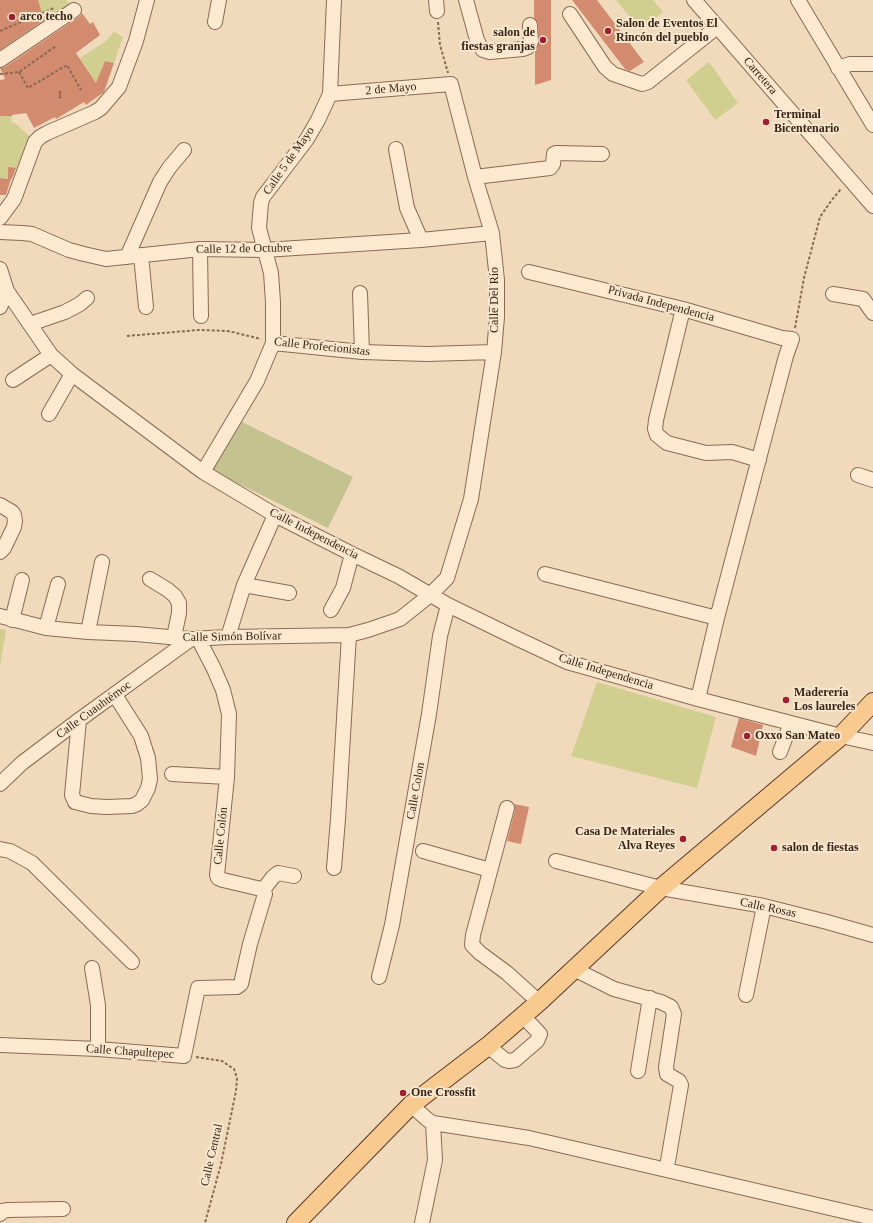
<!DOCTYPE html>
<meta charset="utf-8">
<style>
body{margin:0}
canvas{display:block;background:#f1dabc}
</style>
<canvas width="873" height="1223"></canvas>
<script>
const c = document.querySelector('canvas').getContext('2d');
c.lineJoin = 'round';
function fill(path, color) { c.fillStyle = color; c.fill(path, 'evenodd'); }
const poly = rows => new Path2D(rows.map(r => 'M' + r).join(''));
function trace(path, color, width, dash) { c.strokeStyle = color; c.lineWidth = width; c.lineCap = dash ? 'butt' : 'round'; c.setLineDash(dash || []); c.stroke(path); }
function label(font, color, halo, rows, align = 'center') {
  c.font = font + ' "Times New Roman",serif'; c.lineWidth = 4; c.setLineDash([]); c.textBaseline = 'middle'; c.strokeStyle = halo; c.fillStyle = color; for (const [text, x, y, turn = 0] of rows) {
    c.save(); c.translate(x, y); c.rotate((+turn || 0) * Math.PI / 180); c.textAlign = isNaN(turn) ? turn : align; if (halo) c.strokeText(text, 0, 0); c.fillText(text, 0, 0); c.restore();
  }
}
fill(poly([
 [38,0,66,0,72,9,54,21,52,12,43,16],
 [616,0,653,0,663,12,640,30],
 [114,31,123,37,114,63,105,61,98,79,105,87,103,94,80,58,106,41],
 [709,62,738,103,715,120,686,80],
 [0,116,12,116,11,122,15,123,29,136,20,163,17,165,17,168,8,168,8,179,0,178],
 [0,629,6,630,0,667],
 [597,682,716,717,697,788,571,756]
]), '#d0cf90');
fill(poly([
 [236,419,353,477,328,528,211,470]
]), '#c4c390');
fill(poly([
 [0,0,38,0,43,16,52,12,53,14,0,50],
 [534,0,551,0,551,80,535,85,535,52,539,42,538,24,534,18],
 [572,0,597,0,644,62,630,71,625,69],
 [82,13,90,24,93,22,100,35,76,53,96,83,105,61,114,63,104,92,86,105,84,102,56,119,55,117,34,128,26,113,12,115,12,116,0,116,0,80,5,79,0,68,5,67,79,17],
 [8,167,16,168,12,179,11,179,6,195,0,195,0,178,8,179],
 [739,718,763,725,756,756,731,747],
 [514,804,529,807,521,844,507,841,515,810]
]), '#d38b6f');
const minor = poly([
 [436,0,437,11],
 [466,0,477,40,480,46,483,50,490,52,523,49,528,47,531,42,530,25],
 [694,0,873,206],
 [798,0,873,125],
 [570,14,605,67,613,74,642,84,648,82,717,27],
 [215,22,219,0],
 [0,60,74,10],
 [838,68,850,64,873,64],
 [396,149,407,208,421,240],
 [475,177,550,168,553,164,554,154,556,153,602,154],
 [0,218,14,199,35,142,40,137,47,133,95,112,101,108,119,87,136,41,147,0],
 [0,232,22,233,32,234,69,250,84,254,106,259,200,249,264,250,421,240,492,233],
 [200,249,201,316],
 [141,255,146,307],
 [127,257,160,182,169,168,184,150],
 [0,269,7,291,51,355,72,374,203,472,275,515,352,554,398,576,448,605,518,639,567,662,698,699,841,736,873,743],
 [529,272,683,309,782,338,792,339,786,356,717,618,698,699],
 [360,293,362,352],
 [833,294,863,299,873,313],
 [0,307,7,291,0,287],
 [683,309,656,420,655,429,657,435,667,443,706,453,732,452,759,460],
 [30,324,65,312,80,304,87,298],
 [273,343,362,352,427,354,494,352],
 [13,380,51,355],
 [49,414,72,374],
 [203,472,257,381,273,343,273,302,271,273,259,228,261,203,263,197,307,139,318,120,330,94,334,0],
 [858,475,873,480],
 [0,505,12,512,14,515,15,521,14,527,4,548,0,552],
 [545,574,717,618],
 [150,579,168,590,175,596,179,603,179,613,174,637],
 [244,585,289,593],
 [331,610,343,588,352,554],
 [0,616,46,628,88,632,136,634,191,639,228,637,349,635,368,630,400,619,430,595,447,578,471,499,494,352,497,317,497,280,492,233,475,177,451,84,330,94],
 [12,620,22,580],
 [46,628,58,584],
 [88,632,102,562],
 [228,637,244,585,275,515],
 [79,720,72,795,75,802,91,806,106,807,132,806,137,804,142,800,148,788,150,779,148,758,141,736,115,695],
 [780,752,791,723],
 [172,774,227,777],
 [0,784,22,763,79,720,191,639],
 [507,808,473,935,472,945,480,953,507,973,539,1002],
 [0,849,10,851,32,863,132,962],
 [423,851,490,870],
 [556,861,661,888,764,906,827,922,873,935],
 [334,868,338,819,349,635],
 [263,890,273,877,278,873,294,876],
 [92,968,98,1005,98,1049],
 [574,969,614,989,661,1002,671,1007,674,1014,666,1067,667,1074,679,1081,681,1085,668,1161],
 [379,977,392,925,429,714,440,636,448,605],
 [746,995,764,906],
 [0,1045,98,1049,184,1056,198,988,237,987,241,984,250,944,265,894,261,889,223,880,218,878,217,875,227,777,229,714,223,690,214,669,198,638],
 [488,1046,505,1060,509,1061,515,1060,537,1041,540,1034,523,1016],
 [638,1071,650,998],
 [411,1105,428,1120,433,1123,435,1160,422,1223],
 [433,1123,529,1138,873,1218],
 [0,1214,2,1211,8,1210,63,1209]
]);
const major = poly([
 [296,1223,411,1105,488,1046,539,1002,661,888,841,736,873,702]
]);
trace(minor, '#8a6a54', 16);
trace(major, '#573929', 20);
trace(poly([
 [438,22,440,45,448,73],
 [0,31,54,8],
 [19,72,28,88,67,65,81,90],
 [0,74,19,72,56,46],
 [795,328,804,278,820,217,831,201,841,189],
 [127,336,199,330,228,331,261,339],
 [196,1057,222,1061,234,1069,237,1078,236,1091,221,1164,205,1223]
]), '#8a6a54', 2, [3, 2]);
trace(minor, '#fce9d0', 14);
trace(major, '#f9ca90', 18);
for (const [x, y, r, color] of [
 [12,17,4,"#9e1f31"],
 [608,31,4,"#9e1f31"],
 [543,40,4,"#9e1f31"],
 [766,122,4,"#9e1f31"],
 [786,700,4,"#9e1f31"],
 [747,736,4,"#9e1f31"],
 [683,839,4,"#9e1f31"],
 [774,848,4,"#9e1f31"],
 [403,1093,4,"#9e1f31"]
]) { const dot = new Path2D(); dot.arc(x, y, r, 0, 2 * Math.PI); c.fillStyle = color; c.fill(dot); trace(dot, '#f8e6cc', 1.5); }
label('10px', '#5f3e2f', null, [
 ["1",60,95]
]);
label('bold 12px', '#38251a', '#f8e6cc', [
 ["arco techo",20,17],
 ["Salon de Eventos El",616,24],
 ["Rincón del pueblo",616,38],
 ["salon de",535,33,"right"],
 ["fiestas granjas",535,47,"right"],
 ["Terminal",774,115],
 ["Bicentenario",774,129],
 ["Maderería",794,693],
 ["Los laureles",794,707],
 ["Oxxo San Mateo",755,736],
 ["Casa De Materiales",675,832,"right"],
 ["Alva Reyes",675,846,"right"],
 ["salon de fiestas",782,848],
 ["One Crossfit",411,1093]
], 'left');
label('12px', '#38251a', '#f8e6cc', [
 ["Carretera",760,76,49],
 ["2 de Mayo",391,89,-5],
 ["Calle 5 de Mayo",289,161,-55],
 ["Calle 12 de Octubre",244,249,-1],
 ["Calle Del Río",495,300,-90],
 ["Privada Independencia",661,304,15],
 ["Calle Profecionistas",322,347,6],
 ["Calle Independencia",314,534,27],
 ["Calle Simón Bolívar",232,637,-1],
 ["Calle Independencia",606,672,17],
 ["Calle Cuauhtémoc",94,710,-36],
 ["Calle Colon",416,791,-80],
 ["Calle Colón",221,836,-84],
 ["Calle Rosas",768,908,12],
 ["Calle Chapultepec",130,1052,4],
 ["Calle Central",212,1155,-77]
]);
</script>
